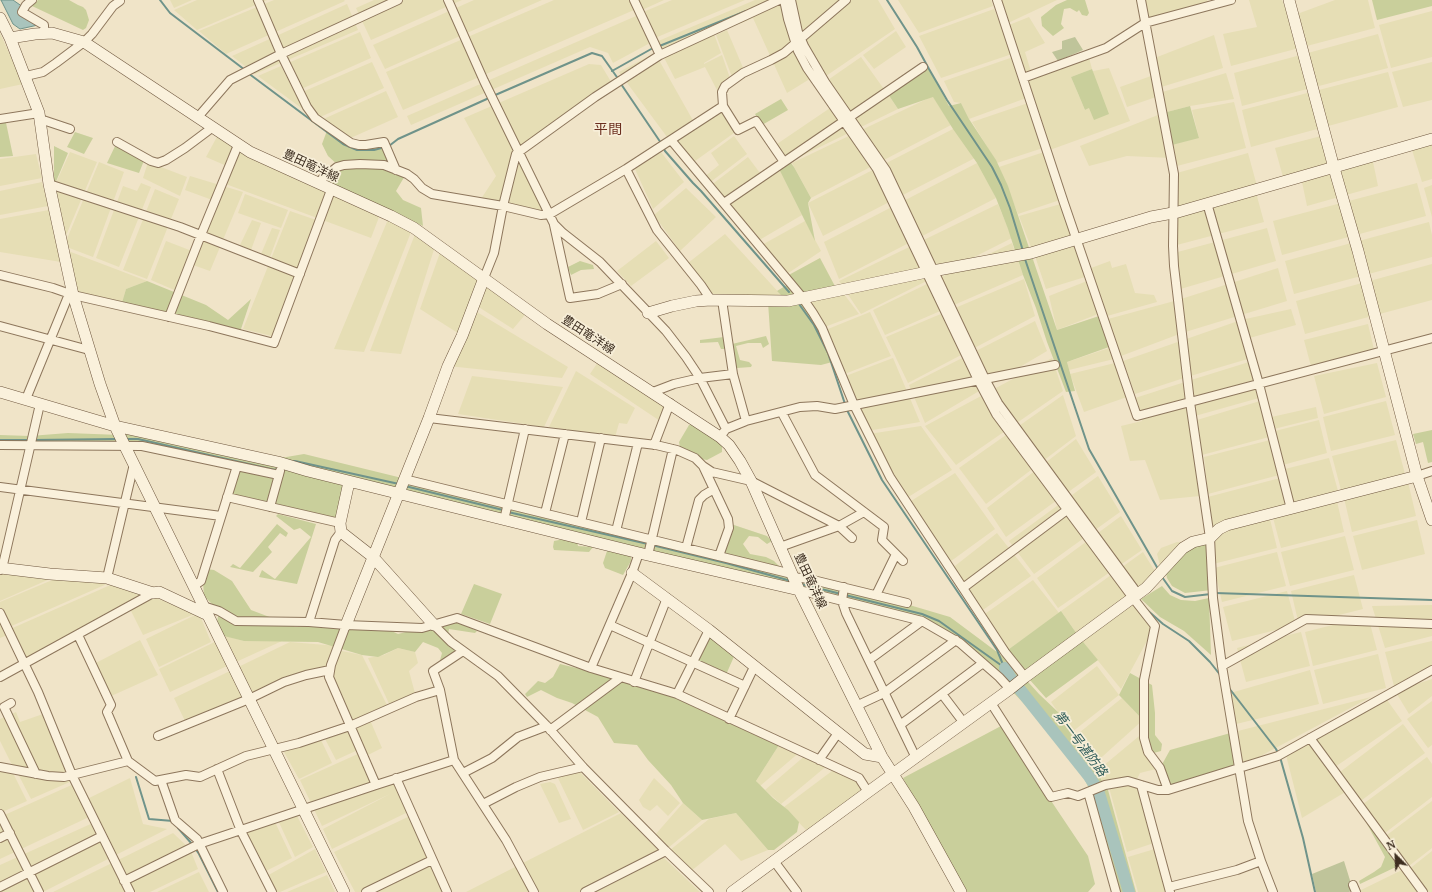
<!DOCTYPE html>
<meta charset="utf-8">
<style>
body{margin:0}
#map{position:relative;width:1432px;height:892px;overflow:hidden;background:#f0e4c8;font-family:"PT Serif",serif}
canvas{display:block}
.north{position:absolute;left:1376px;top:836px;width:40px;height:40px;-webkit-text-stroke:3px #f7eed8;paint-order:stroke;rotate:336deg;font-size:11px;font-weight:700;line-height:16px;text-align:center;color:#3d2e20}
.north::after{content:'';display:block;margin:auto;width:14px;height:18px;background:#3d2e20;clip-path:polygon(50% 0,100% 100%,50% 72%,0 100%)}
</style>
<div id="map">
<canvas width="1432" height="892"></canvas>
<div class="north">N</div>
</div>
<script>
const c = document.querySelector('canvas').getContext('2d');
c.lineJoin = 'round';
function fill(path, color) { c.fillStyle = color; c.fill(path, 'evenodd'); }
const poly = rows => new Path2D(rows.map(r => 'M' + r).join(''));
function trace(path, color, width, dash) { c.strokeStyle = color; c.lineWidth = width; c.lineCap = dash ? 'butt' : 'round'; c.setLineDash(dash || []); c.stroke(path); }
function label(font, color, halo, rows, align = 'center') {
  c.font = font + ' "PT Serif","Noto Sans JP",serif'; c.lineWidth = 3.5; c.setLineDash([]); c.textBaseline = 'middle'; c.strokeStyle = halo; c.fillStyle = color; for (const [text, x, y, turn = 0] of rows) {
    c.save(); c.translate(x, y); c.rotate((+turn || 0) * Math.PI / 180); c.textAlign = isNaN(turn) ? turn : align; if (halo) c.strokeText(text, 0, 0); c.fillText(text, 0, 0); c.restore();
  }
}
fill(poly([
 [170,0,192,0,174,8],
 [197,0,267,0,197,30,174,10],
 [274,0,344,0,345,1,226,54,199,31],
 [374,0,462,0,371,40,356,8],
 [474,0,542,0,385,69,373,45],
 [554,0,629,0,634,10,403,110,386,72],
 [638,0,664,0,642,10],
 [672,0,745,0,655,38,643,12],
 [755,0,878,0,895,29,823,78,808,54,795,43,813,77,787,93,753,18,714,34,721,53,704,63,704,64,722,55,731,81,719,94,705,67,675,79,656,42],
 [898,0,991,0,993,6,919,33],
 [1001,0,1057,0,1008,23],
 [1145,0,1207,0,1208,2,1149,19],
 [1249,0,1282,0,1289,17,1335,0,1368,0,1375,28,1231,66,1223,34,1257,27],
 [347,4,358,30,255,74,232,56],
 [994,9,1012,54,941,78,919,36],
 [1432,11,1432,57,1391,68,1379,25],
 [636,16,650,43,613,63,608,53,590,47,411,125,407,116],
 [1029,17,1045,43,1025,52,1032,75,1088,54,1092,69,1071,77,1085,110,1089,108,1093,71,1109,68,1130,121,1047,151,1063,199,1018,214,999,167,1047,151,1046,147,997,163,972,122,1031,102,1029,97,969,119,961,103,954,102,944,81,1016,56,1009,25],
 [727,30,744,70,732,77,716,35],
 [896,31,906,47,874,69,863,55],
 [360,32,371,58,299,90,286,64],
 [0,33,23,84,0,89],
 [1378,34,1388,68,1242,106,1234,73],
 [1214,35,1223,68,1158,88,1152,59],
 [655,53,695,124,723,106,738,130,691,164,670,141,619,72],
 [861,57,886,92,850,117,825,82],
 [372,62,384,88,316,119,300,93],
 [1432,62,1432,100,1403,107,1392,72],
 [589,64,601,65,613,85,519,151,550,214,479,202,496,176,464,118],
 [281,66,304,110,258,76],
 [1388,72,1398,107,1251,147,1242,110],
 [1226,73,1234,99,1190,106,1163,113,1199,138,1192,110,1234,102,1246,148,1173,167,1171,158,1127,156,1089,166,1080,146,1163,113,1159,93],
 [1151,76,1156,97,1127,107,1120,87],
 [386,91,398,117,346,140,319,121],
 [888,94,898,109,791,161,784,162,774,146,833,106,843,121],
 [933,96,951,125,811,198,792,163],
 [955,128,975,158,823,236,808,203],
 [219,133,381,212,371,238,223,183,229,167,206,157],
 [1325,135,1334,167,1372,157,1378,186,1307,206,1301,177,1283,177,1275,148],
 [734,136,747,154,708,184,703,178,719,165,711,153],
 [1432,144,1432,179,1422,182,1412,150],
 [70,152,97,162,62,245,51,194],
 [661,152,684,182,653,209,635,169],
 [1248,153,1257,186,1255,189,1264,222,1173,246,1178,211,1177,173],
 [36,154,42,178,0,186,0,159],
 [748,157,763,177,778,167,802,215,756,242,710,186],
 [99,162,124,172,93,257,64,246],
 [148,162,187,177,180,196,143,178],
 [979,162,996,198,839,279,824,242],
 [190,176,243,192,210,271,190,264,215,201,185,190],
 [42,182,48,206,0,215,0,191],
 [141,183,151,187,119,267,96,258,123,186,137,191],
 [1417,183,1426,216,1282,255,1273,221],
 [1432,185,1432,217,1424,188],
 [686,188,716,217,680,251,654,215],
 [155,189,179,199,147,279,123,270],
 [245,194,288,210,281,228,238,213],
 [1064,203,1073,237,1032,250,1019,216],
 [998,204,1012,238,861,314,839,281],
 [49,210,61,262,0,252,0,219],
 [290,211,319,221,276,337,243,329],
 [389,217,413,227,364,352,334,349],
 [252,220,261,223,251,250,240,245],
 [805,221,821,251,784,276,760,246],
 [1429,222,1432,235,1432,257,1294,294,1285,261],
 [272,228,280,230,270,257,261,254],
 [1267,228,1276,261,1177,290,1174,253],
 [417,229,436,243,401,354,370,351],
 [725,234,782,296,713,294,688,263],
 [166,241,192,251,179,292,151,280],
 [656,241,669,258,631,286,617,271],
 [1012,243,1023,275,885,335,873,310],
 [1074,246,1085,277,1046,289,1035,256],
 [442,247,529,310,513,329,474,304,472,309,568,367,562,378,448,366,461,335,420,309],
 [63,249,147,281,126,289,121,306,73,295],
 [1110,261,1112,268,1126,264,1135,293,1154,295,1157,302,1107,316,1091,268],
 [1432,264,1432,300,1305,334,1296,301],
 [1278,268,1287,301,1182,333,1121,356,1108,319,1178,300],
 [1024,279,1035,316,908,383,886,337],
 [1087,281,1098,314,1057,330,1049,296],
 [841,290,859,314,822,328,802,297],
 [1291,309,1296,325,1246,339,1251,358,1187,377,1135,394,1123,361,1241,320],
 [870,312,891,356,842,375,823,331],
 [1035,321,1047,351,925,423,909,385],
 [1368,324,1376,358,1313,374,1304,340],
 [1109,348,1114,359,1069,370,1067,362],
 [893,358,920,422,867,431,843,377],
 [1052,358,1063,391,956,465,925,426],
 [598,362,666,406,660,421,590,374],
 [1249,362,1259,398,1195,416,1191,380],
 [1115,363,1127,397,1084,412,1070,374],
 [1377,363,1386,397,1324,414,1314,376],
 [576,371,635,408,627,424,619,423,615,437,549,427],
 [472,376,563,387,544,427,458,414],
 [1188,381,1200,496,1160,500,1145,460,1130,461,1121,426,1142,421,1135,398],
 [1063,395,1076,436,986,504,959,468],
 [1260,401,1269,437,1202,455,1197,420],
 [1386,401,1395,435,1331,451,1323,417],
 [1316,407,1318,418,1270,430,1267,418],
 [1319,420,1327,453,1279,466,1271,432],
 [921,426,952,470,905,499,869,434],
 [1076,439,1096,472,1006,537,987,508],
 [1270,440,1279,475,1208,494,1204,457],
 [1396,440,1405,474,1341,490,1332,456],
 [1329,458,1338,491,1290,504,1281,470],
 [955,473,995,529,947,564,908,503],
 [1098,476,1120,512,1034,574,1009,541],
 [1280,478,1288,509,1336,497,1344,532,1281,548,1272,514,1269,515,1277,548,1213,564,1204,529,1209,528,1204,498],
 [1408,482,1416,516,1352,532,1344,498],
 [1121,516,1142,550,1058,608,1037,578],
 [1417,520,1425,554,1362,570,1353,536],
 [997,533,1031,576,980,612,951,569],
 [1345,536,1354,570,1290,586,1281,552],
 [1177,542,1185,543,1161,569,1157,554,1161,548],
 [1143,552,1158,576,1079,637,1061,611],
 [1277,552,1286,586,1222,602,1214,568],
 [0,570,52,578,0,601],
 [1354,575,1363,609,1299,625,1291,591],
 [57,578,109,583,7,628,8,630,115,583,146,594,24,664,10,634,0,638,0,602],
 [1033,580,1059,613,1005,652,982,616],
 [1287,591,1296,625,1232,641,1223,607],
 [154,597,195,614,143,635,130,609],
 [1135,601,1155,626,1121,689,1082,641],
 [1432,605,1432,636,1385,648,1372,606],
 [195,615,201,618,211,642,159,667,146,639],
 [1368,616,1377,650,1313,666,1305,632],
 [1301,632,1310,666,1246,682,1237,648],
 [227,636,244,641,282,641,170,692,159,669],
 [140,640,158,675,109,697,92,665],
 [1432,641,1432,674,1394,686,1385,652],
 [290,642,338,646,337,650,362,655,389,709,370,720,382,748,364,757,360,749,336,760,323,735,354,725,329,677,331,665,185,721,174,698],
 [398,648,415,652,418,663,409,671,416,697,391,708,368,658,384,655],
 [1378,654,1386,688,1323,704,1314,670],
 [1097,666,1119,695,1072,732,1051,702],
 [1310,670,1319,704,1232,725,1227,694],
 [1432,679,1432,696,1409,714,1395,691],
 [1371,697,1240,767,1234,732],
 [1385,697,1402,721,1332,769,1336,775,1403,724,1425,753,1358,803,1347,791,1302,818,1286,755],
 [1122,698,1143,720,1093,765,1074,737],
 [1432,701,1432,745,1428,748,1407,719],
 [16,712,20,722,43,714,72,775,45,776,72,781,31,799,16,770,38,774,12,765,0,741,0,719],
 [1144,732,1160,768,1140,773,1135,783,1137,784,1157,842,1127,852,1108,784,1105,785,1097,771],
 [320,738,332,763,299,779,284,752],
 [779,745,801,751,760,786,756,781],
 [360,753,375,782,393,780,410,811,332,849,323,829,390,794,322,826,300,780],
 [807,754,829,764,781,804,765,790],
 [1427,757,1432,764,1432,797,1381,836,1359,807],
 [0,767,11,769,27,801,0,813],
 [836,768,859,778,868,792,807,831,784,807],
 [578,770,619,812,583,830,558,778],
 [130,778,143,824,167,829,43,892,0,892,0,865,95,822,85,800],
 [654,778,680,803,668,816,657,805,650,811,643,807,639,800],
 [550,782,555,784,571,819,559,823,540,784],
 [76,783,89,817,0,859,0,817],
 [1432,801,1432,848,1405,869,1383,838],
 [683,803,702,820,668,848,655,835],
 [295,812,313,847,295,857,277,818],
 [621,813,660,852,580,892,466,892],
 [736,813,768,850,741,861,725,844,691,871,670,850,709,819],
 [412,815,431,857,361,892,355,892,334,852],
 [274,820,292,858,264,872,243,831],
 [173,833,190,849,198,869,150,892,53,892],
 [1158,848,1168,892,1138,892,1128,857],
 [315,849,326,872,280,892,274,892,265,877],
 [1432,851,1432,892,1424,892,1408,870],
 [662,856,700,892,588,892],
 [434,864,444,892,370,892],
 [1402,870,1420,892,1359,892,1359,891],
 [199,872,209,892,157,892],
 [327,875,335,892,287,892]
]), '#e6deb5');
fill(poly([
 [38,0,69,0,78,5,83,7,86,10,89,20,86,28,83,30,32,6],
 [1067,0,1085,0,1089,13,1087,16,1082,15,1079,10,1077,12,1070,8,1064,9,1061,24,1064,28,1053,36,1042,26,1041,17,1056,5],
 [1372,0,1432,0,1432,6,1377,20],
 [923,67,929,69,949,106,961,103,969,119,996,160,1008,186,1057,330,1099,316,1109,347,1067,362,1075,391,1066,392,1047,342,1036,308,1023,275,1008,229,996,198,977,163,953,129,933,97,898,109,888,94],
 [1092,69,1109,114,1094,120,1089,108,1085,110,1071,77],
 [781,99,788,110,762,125,755,114],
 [1190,106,1199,138,1168,146,1163,113],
 [0,118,5,118,13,156,0,157],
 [328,128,357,145,382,143,396,170,406,174,396,191,403,200,421,208,423,226,329,182,327,175,339,166,328,156,322,144],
 [75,132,93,138,84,154,67,147],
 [117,142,145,158,139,173,107,163],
 [54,146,68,153,55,184,54,182],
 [788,159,794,167,811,198,808,203,815,241,778,167],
 [820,258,837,290,802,297,822,328,836,361,821,365,772,361,768,302,782,296,777,291,790,283,785,277],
 [580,261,593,265,594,269,581,270,571,275,568,267],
 [147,281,206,305,228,320,251,299,240,332,121,306,126,289],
 [766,336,769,344,763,348,761,343,748,343,736,346,740,360,749,362,752,365,751,367,737,368,734,363,732,344],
 [724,337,728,349,721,349,718,342,700,343,700,340],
 [698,422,722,445,722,452,707,460,695,458,680,448,679,442,689,425],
 [1432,430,1432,462,1428,463,1423,442,1416,444,1413,434],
 [68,433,120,435,133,433,269,460,304,454,729,558,724,552,731,524,767,536,772,541,767,544,758,537,749,536,743,544,750,554,766,557,774,561,780,567,761,565,879,596,950,617,1009,661,1039,694,1058,712,1108,790,1136,892,1117,892,1090,791,1085,780,1049,730,1009,688,973,654,919,620,350,481,340,523,231,495,238,469,142,446,0,445,0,435,30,436],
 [278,514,316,524,297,584,259,577,262,570,275,579,311,537,300,528,294,530,276,516],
 [277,524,288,533,286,537,280,533,268,547,272,552,253,572,230,567,233,564,240,568],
 [559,540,573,540,577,541,578,546,593,547,589,552,554,550,553,547,554,541],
 [1208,542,1212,590,1185,593,1172,586,1167,578,1166,573,1189,549],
 [607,551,631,556,631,561,623,575,605,568,603,563],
 [206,569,214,570,232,581,251,610,296,627,317,623,381,626,398,634,453,620,477,631,475,633,449,629,447,640,461,651,439,664,442,653,438,648,423,642,415,652,398,648,378,657,362,655,318,642,244,641,224,636,217,622,219,611,204,596,203,582],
 [474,584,502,594,490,624,461,614],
 [1162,586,1170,595,1181,600,1195,601,1209,598,1211,655,1184,631,1160,617,1141,599],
 [1061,611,1079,637,1098,660,1046,698,1005,652],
 [709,630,736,652,725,677,694,659],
 [560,664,634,682,677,694,779,745,756,781,773,798,788,810,799,822,797,832,774,850,768,850,736,813,702,820,683,803,671,785,648,760,637,745,614,743,598,717,572,703,557,698,541,690,527,697,525,694,538,681,545,683,553,677],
 [1130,673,1152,685,1155,713,1155,735,1162,744,1161,751,1150,754,1143,720,1119,695],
 [1001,726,1088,856,1095,884,1088,892,966,892,903,778],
 [1234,732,1239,765,1168,790,1160,768,1170,750],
 [1360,811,1397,862,1398,866,1360,884,1359,881,1374,872,1381,867,1385,857]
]), '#c9cf9b');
fill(poly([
 [1075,37,1083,50,1058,61,1052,52,1062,49,1062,41],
 [1344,861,1353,890,1349,892,1316,892,1312,874]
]), '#bfc49a');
const water = poly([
 [1,0,13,0,23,7,38,25,20,29,13,24,1,0]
]);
fill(water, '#a9c4bc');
trace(water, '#6f938a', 1);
trace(poly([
 [160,0,170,13,245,70],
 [887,0,917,47,929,69,947,100,992,167,1001,185,1010,208,1023,251],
 [657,47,746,11],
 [808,61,813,70],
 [612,71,653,48],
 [248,73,343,144,357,150,374,150,385,147],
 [621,84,661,143],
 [493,96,592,53,602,56,619,80],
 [389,146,398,139,489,98],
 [663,147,665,151,693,183,701,191,789,292],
 [1025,259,1089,449,1158,569],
 [799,304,814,325,828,353,845,404],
 [846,408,882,480,997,650,1004,667],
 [125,439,138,439,275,470,279,468],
 [0,440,29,440],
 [33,440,117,439],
 [292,462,295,461,399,484],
 [405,486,503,510],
 [508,512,648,544],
 [652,545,726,563,791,581],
 [1162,577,1172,591,1185,597,1211,594],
 [801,584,841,594],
 [1215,593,1432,600],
 [845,595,922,614,939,621,1005,668],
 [1146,609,1163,624,1189,641,1210,662,1221,676],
 [1229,688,1276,749,1278,753],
 [1280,757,1303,838,1315,892],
 [136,777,149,819,173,821],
 [178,828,192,844],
 [195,848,199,854,218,892]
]), '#6f938a', 2);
trace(poly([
 [1005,668,1010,677,1088,775,1098,790,1129,892]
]), '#a9c4bc', 12);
const street = poly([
 [32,0,26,5,22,12,44,25,44,33],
 [258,0,281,54,307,107,315,118,351,143,359,145,366,145,384,142,396,170],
 [448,0,484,81,554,224,563,233,600,262,666,331,686,357,700,378,726,429],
 [634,0,660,55],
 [784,0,788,19,798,51,807,68,877,169,978,380,996,414,1133,598,1155,626,1144,680,1144,738,1148,752,1160,768,1168,790],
 [791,0,798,32,804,46,825,82,886,170,985,379,998,403,1138,594],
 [997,0,1064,203,1137,416,1432,338],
 [1141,0,1174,174,1173,246,1174,266,1190,402,1210,538,1213,598,1222,666,1248,821,1261,861,1273,892],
 [26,76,43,72,56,63,84,42,92,34,113,6,120,1,119,0],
 [1023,78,1106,48,1145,23,1231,0],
 [198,117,230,80,281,54,398,0],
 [0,119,39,113],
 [40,119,70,129],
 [671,140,802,297,813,313,822,328,854,405,890,477,1005,652,1025,677],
 [117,142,151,161,158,163,166,160,185,148,213,127],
 [784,162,756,121,738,130,723,106,722,92,725,86,743,73,771,60,784,53,846,0],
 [626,169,657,230,701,285,711,300],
 [317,183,337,167,344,165,360,164,384,165,407,174,414,179,422,188,432,194,503,206,541,215,550,214,626,169,723,106],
 [49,184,180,227,300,274],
 [724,203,923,67],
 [1207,203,1259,384,1291,509],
 [554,225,570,298,598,294,622,284],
 [0,275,53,288,73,295,209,326,274,343,331,190],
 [484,278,494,253,503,206,516,154,595,97,660,55,779,0],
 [722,300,733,374,746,421],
 [169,317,201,235,238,145],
 [0,326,89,350],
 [653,392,674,384,700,378,733,374],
 [26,399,69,294],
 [782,413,815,475,884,527,882,540,903,561],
 [429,418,656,445,677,450,695,458,703,466,728,519,729,528,719,556],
 [723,433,726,429,746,421,800,407,817,406,835,409,1055,365],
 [0,445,142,446,279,475],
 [654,445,670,403],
 [703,466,712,472,751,481,839,526,852,538],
 [1417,476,1432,471],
 [404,479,792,574],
 [0,487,221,516],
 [227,497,340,523],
 [270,507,280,471],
 [545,513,565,434],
 [504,520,525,429],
 [581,522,601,438],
 [616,531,638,443],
 [780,547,839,526,864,512],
 [686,548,699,500,704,495,714,489],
 [648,555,673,449],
 [0,570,2,569,40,404],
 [793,577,809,579,907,603],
 [107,578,134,464],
 [194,586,201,581,237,466],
 [844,587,842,601,846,613,916,758],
 [963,588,1067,510],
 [799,590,922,621,960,643,999,677,1010,689],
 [876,595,896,554],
 [203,606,219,611,236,621,309,622,346,625,422,628,457,618,591,668,677,694,859,778,868,792],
 [0,613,38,692,72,775,130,892],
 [309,622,335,540,341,532],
 [346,625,331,665,329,677,376,785],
 [434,625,451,642,498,676,547,726,583,767,666,851,709,892],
 [610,625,745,686],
 [78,635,111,705,107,712,128,761,155,781,186,775,200,777,246,756,299,743,350,726,416,697,440,690],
 [463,651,433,671,440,690,454,760,506,840,534,892],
 [869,660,922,621],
 [1222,666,1306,619,1432,624],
 [591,668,632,573,639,553],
 [0,677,153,593],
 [634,682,667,598],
 [677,694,709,630],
 [942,694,964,723],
 [11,703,4,707,36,774],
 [991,703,1051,797,1068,793,1078,796,1105,785,1128,781,1158,790,1168,790,1278,756,1432,670],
 [856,706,884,693,956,640],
 [729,719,754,667],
 [900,725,983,663],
 [550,730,620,678],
 [158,736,249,699,284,682,306,675,330,670],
 [1310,738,1423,892],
 [819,760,838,733],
 [0,767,48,776,64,777,128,761],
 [217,769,241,831,272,892],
 [463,773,492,758,518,737,547,726],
 [396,778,447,892],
 [161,780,175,820,197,839,223,892],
 [1141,785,1170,892],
 [1088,792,1116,892],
 [483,804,516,787,540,777,583,767],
 [0,814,39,892],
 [0,838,10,833],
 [774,861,797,892],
 [124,881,199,844,376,785,454,760],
 [1353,885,1356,892],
 [0,887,102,836],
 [1169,887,1237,870,1261,861],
 [366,892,432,860],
 [585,892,666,851]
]);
const secondary = poly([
 [1289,0,1334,168,1358,251,1417,476,1432,520],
 [0,18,10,38,35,34,52,33,84,42,250,152,391,216,414,228,547,324,720,437,729,445,740,461,751,481,799,590,882,757,914,807,961,892],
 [10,38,39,113,49,184,73,295,100,384,115,426,344,892],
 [648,313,672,306,696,301,711,300,788,301,927,272,1031,253,1151,217,1178,212,1432,139],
 [0,392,115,426,278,462,308,471,639,553,799,590],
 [349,482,340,523,341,532,373,557,434,625],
 [0,568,50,574,107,578,153,593,159,592,208,615],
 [632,573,709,630,865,754,882,757],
 [346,625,429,418,448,366,462,336,484,278],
 [732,892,868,792,1010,689,1025,677,1146,588,1183,548,1193,542,1210,538,1219,529,1227,525,1417,476]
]);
trace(street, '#8d765c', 10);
trace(secondary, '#6f573f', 12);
trace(street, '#faf1dc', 8);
trace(secondary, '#faf1dc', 11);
label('12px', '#3d2e20', '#f7eed8', [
 ["豊田竜洋線",311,166,25],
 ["豊田竜洋線",588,335,33],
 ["豊田竜洋線",810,581,65]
]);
label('italic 13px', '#2f5d5a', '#f7eed8', [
 ["第一号湛防路",1080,744,53]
]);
label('14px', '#6b2e1e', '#f7eed8', [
 ["平間",608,130]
]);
</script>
